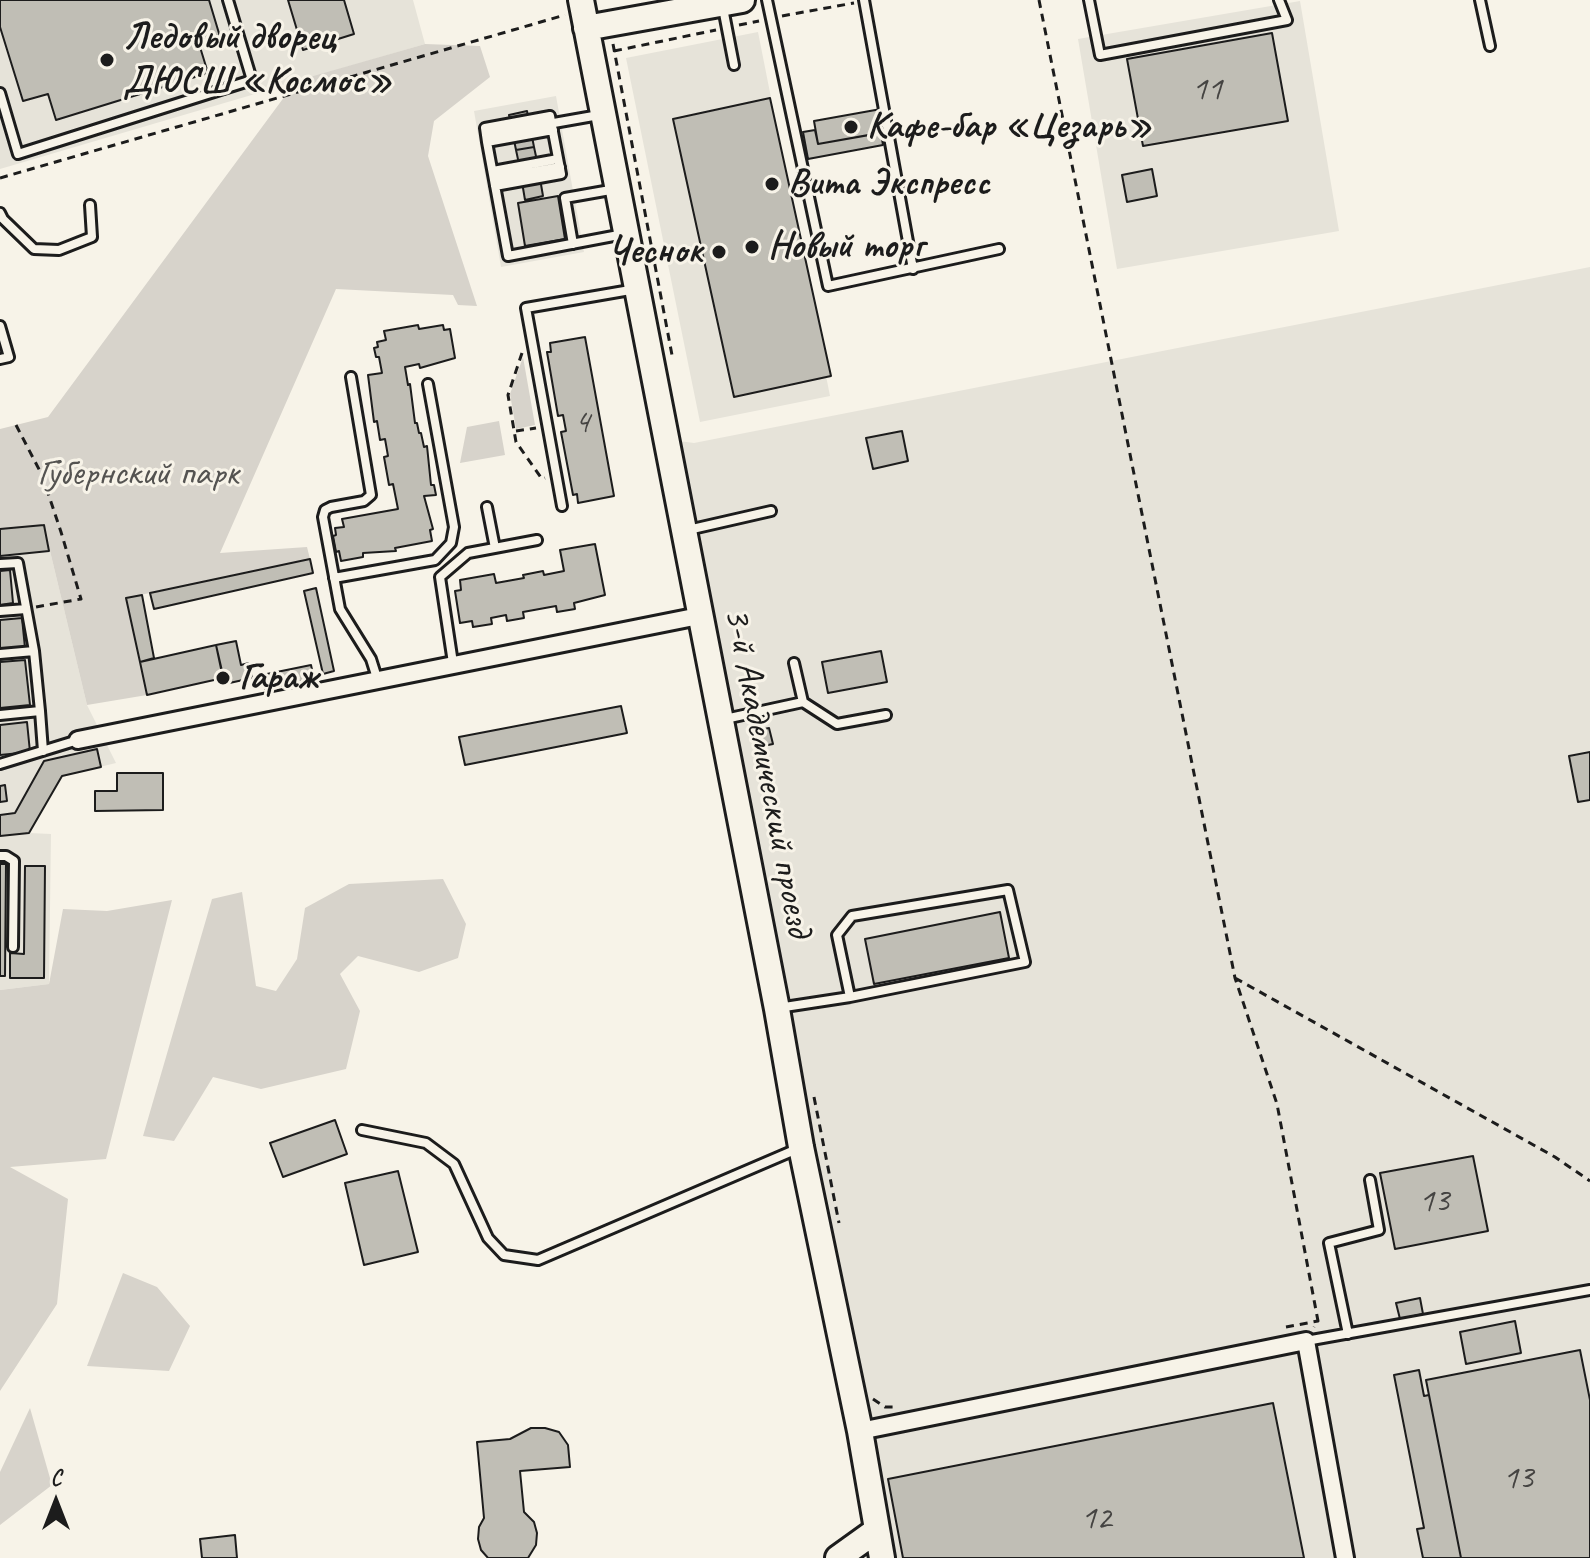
<!DOCTYPE html>
<meta charset="utf-8">
<style>
body{margin:0}
#map{position:relative;width:1590px;height:1558px;overflow:hidden;background:#f7f3e8;font-family:Caveat,sans-serif}
canvas{display:block}
.north{position:absolute;left:16px;top:1462px;width:80px;height:80px;-webkit-text-stroke:6px #f7f3e8;paint-order:stroke;rotate:0deg;font-size:22px;font-weight:700;line-height:32px;text-align:center;color:#1c1c1c}
.north::after{content:'';display:block;margin:auto;width:28px;height:36px;background:#1c1c1c;clip-path:polygon(50% 0,100% 100%,50% 72%,0 100%)}
</style>
<div id="map">
<canvas width="1590" height="1558"></canvas>
<div class="north">С</div>
</div>
<script>
const c = document.querySelector('canvas').getContext('2d');
c.lineJoin = 'round';
function fill(path, color) { c.fillStyle = color; c.fill(path, 'evenodd'); }
const poly = rows => new Path2D(rows.map(r => 'M' + r).join(''));
function trace(path, color, width, dash) { c.strokeStyle = color; c.lineWidth = width; c.lineCap = dash ? 'butt' : 'round'; c.setLineDash(dash || []); c.stroke(path); }
function label(font, color, halo, rows, align = 'center') {
  c.font = font + ' Caveat,sans-serif'; c.lineWidth = 6; c.setLineDash([]); c.textBaseline = 'middle'; c.strokeStyle = halo; c.fillStyle = color; for (const [text, x, y, turn = 0] of rows) {
    c.save(); c.translate(x, y); c.rotate((+turn || 0) * Math.PI / 180); c.textAlign = isNaN(turn) ? turn : align; if (halo) c.strokeText(text, 0, 0); c.fillText(text, 0, 0); c.restore();
  }
}
fill(poly([
 [0,0,413,0,425,44,0,169],
 [1300,1,1339,231,1117,269,1078,39],
 [758,32,830,396,700,422,626,58],
 [556,96,584,252,501,267,474,111],
 [1590,267,1590,1558,892,1558,679,441,694,443],
 [44,526,87,705,116,763,62,776,29,833,51,834,49,984,0,990,0,530]
]), '#e6e3d9');
fill(poly([
 [425,44,480,46,490,77,434,121,428,156,477,306,458,305,453,295,336,289,220,553,307,547,310,559,126,598,147,695,87,705,44,526,0,529,0,429,48,417,296,81],
 [523,357,535,425,516,429,510,394],
 [499,421,505,455,460,463,467,427],
 [443,879,466,924,458,958,419,972,358,956,340,974,360,1011,346,1069,261,1089,213,1077,174,1141,143,1136,212,899,242,892,256,986,276,991,297,959,305,908,349,884],
 [172,900,106,1159,10,1167,68,1199,57,1304,0,1391,0,990,49,984,63,909,107,911],
 [123,1273,157,1287,190,1326,169,1371,87,1366],
 [30,1408,52,1485,0,1525,0,1472]
]), '#d7d3cb');
const building = poly([
 [0,0,209,0,221,40,200,47,208,73,56,120,48,94,23,101,0,27,0,0],
 [288,0,344,0,354,34,303,50,288,0],
 [1272,33,1288,121,1143,146,1127,59,1272,33],
 [770,98,831,376,734,397,673,119,770,98],
 [881,109,885,132,818,144,814,121,881,109],
 [527,111,534,147,516,150,509,115,527,111],
 [815,130,818,144,881,133,883,145,808,159,803,132,815,130],
 [534,147,537,161,519,164,516,150,534,147],
 [537,161,543,196,525,200,519,164,537,161],
 [1152,169,1157,196,1127,202,1122,175,1152,169],
 [558,196,565,239,525,246,518,203,558,196],
 [418,325,419,329,443,325,444,330,450,329,455,358,420,368,419,364,405,367,408,385,410,384,415,423,417,423,419,433,421,433,424,447,427,446,431,485,434,485,436,495,424,496,433,529,430,530,432,541,395,548,396,551,363,553,363,557,341,561,339,551,336,552,333,536,336,535,335,528,344,527,342,519,398,509,393,484,389,485,384,457,388,456,385,439,380,440,377,421,374,422,368,375,382,373,379,357,376,357,374,348,378,347,377,342,386,340,384,331,418,325],
 [585,337,614,496,578,503,577,494,573,495,561,432,566,431,563,415,558,416,547,352,551,352,550,343,585,337],
 [902,431,908,461,873,469,866,438,902,431],
 [44,525,49,551,0,556,0,529,44,525],
 [595,544,605,595,574,603,575,609,557,612,556,606,523,612,524,618,507,621,506,615,491,618,492,624,473,627,472,621,460,623,455,591,461,590,460,580,494,574,496,583,524,578,523,575,543,571,544,575,564,571,560,550,595,544],
 [310,559,313,573,154,609,150,593,310,559],
 [10,570,13,603,0,605,0,571,10,570],
 [316,588,334,671,323,674,304,591,316,588],
 [142,595,154,658,140,662,126,598,142,595],
 [22,618,25,648,0,651,0,620,22,618],
 [236,641,241,665,249,663,252,678,225,684,216,645,236,641],
 [216,645,223,678,147,695,140,662,216,645],
 [881,651,887,682,828,693,822,662,881,651],
 [25,660,30,705,0,708,0,662,25,660],
 [311,665,314,679,265,689,262,675,311,665],
 [621,706,627,733,465,765,459,737,621,706],
 [27,722,30,752,0,755,0,725,27,722],
 [769,728,773,744,758,747,754,731,769,728],
 [97,749,101,767,62,776,29,833,0,836,0,815,15,813,44,761,97,749],
 [1590,752,1590,800,1578,802,1569,756,1590,752],
 [117,773,163,773,163,810,95,811,95,791,117,791,117,773],
 [5,785,7,801,0,802,0,786,5,785],
 [0,864,6,864,5,976,0,976,0,864],
 [25,866,45,866,44,978,10,978,10,953,24,954,25,866],
 [1000,912,1009,958,874,984,865,939,1000,912],
 [335,1120,347,1154,283,1177,270,1143,335,1120],
 [1473,1156,1488,1231,1395,1249,1380,1173,1473,1156],
 [398,1171,418,1252,364,1265,345,1183,398,1171],
 [1420,1298,1423,1314,1400,1319,1396,1303,1420,1298],
 [1515,1321,1521,1353,1466,1364,1460,1332,1515,1321],
 [1580,1350,1590,1400,1590,1558,1461,1558,1426,1380,1580,1350],
 [1419,1370,1424,1396,1429,1395,1461,1558,1423,1558,1417,1529,1424,1528,1394,1375,1419,1370],
 [1273,1403,1304,1558,903,1558,888,1479,1273,1403],
 [531,1428,545,1428,559,1432,568,1445,570,1467,520,1471,524,1512,534,1522,537,1533,536,1545,528,1558,488,1558,481,1550,478,1539,479,1527,484,1518,477,1442,510,1439,531,1428],
 [235,1535,237,1558,202,1558,200,1539,235,1535]
]);
fill(building, '#c0beb5');
trace(building, '#1c1c1c', 2);
const lane = poly([
 [767,0,828,286,999,249],
 [864,0,913,269],
 [1089,0,1100,55,1287,20,1279,0],
 [1480,0,1490,46],
 [723,8,734,65],
 [0,93,18,154,252,80,228,0],
 [486,135,599,115],
 [487,142,553,130],
 [493,171,558,159],
 [494,179,560,167],
 [495,186,561,174,550,116,485,128,487,142,508,256,624,234],
 [0,213,3,219,34,249,59,250,92,237,90,205],
 [573,244,565,198,616,189],
 [0,326,9,357,0,359],
 [351,377,371,495,364,501,331,507,325,510,323,517,340,609,371,659,377,678],
 [562,506,526,308,636,289],
 [487,507,495,548],
 [688,530,771,511],
 [0,564,18,563,34,651,0,654],
 [334,578,435,560,451,543,454,527,428,384],
 [0,611,26,609],
 [34,651,40,711],
 [453,663,440,577,468,553,537,540],
 [803,702,837,724,886,715],
 [0,715,40,711,43,751],
 [725,719,803,702,794,663],
 [0,764,78,740],
 [0,856,6,856,14,861,13,947],
 [778,1008,850,997,1025,962,1008,890,852,916,837,935,850,997],
 [362,1130,426,1143,454,1164,488,1238,504,1255,538,1260,797,1149],
 [1348,1334,1329,1243,1379,1230,1370,1180],
 [1306,1341,1590,1290]
]);
const street = poly([
 [78,740,699,616],
 [860,1431,1306,1341,1345,1558]
]);
const secondary = poly([
 [581,0,777,1009,801,1147,860,1431,882,1558],
 [586,28,742,0],
 [838,1558,877,1530]
]);
trace(lane, '#1c1c1c', 14);
trace(street, '#1c1c1c', 22);
trace(secondary, '#1c1c1c', 30);
trace(poly([
 [1039,0,1235,978,1277,1104,1318,1321,1314,1327],
 [782,16,854,3],
 [739,25,759,21],
 [613,44,672,355],
 [614,51,716,30],
 [0,178,565,15],
 [522,353,508,395,516,442,542,479,545,478],
 [16,425,42,475,61,532,81,599,36,607],
 [516,431,536,428],
 [1235,978,1555,1157,1590,1181],
 [814,1097,839,1223],
 [1286,1327,1318,1321],
 [873,1399,885,1407,895,1407]
]), '#1c1c1c', 3, [8, 6]);
trace(lane, '#f7f3e8', 8);
trace(street, '#f7f3e8', 16);
trace(secondary, '#f7f3e8', 24);
for (const [x, y, r, color] of [
 [107,60,8,"#1c1c1c"],
 [851,127,8,"#1c1c1c"],
 [772,184,8,"#1c1c1c"],
 [752,247,8,"#1c1c1c"],
 [719,252,8,"#1c1c1c"],
 [223,678,8,"#1c1c1c"]
]) { const dot = new Path2D(); dot.arc(x, y, r, 0, 2 * Math.PI); c.fillStyle = color; c.fill(dot); trace(dot, '#f7f3e8', 3); }
label('34px', '#454442', null, [
 ["11",1207,90],
 ["4",582,423],
 ["13",1434,1202],
 ["13",1518,1479],
 ["12",1096,1519]
]);
label('bold 38px', '#1c1c1c', '#f7f3e8', [
 ["Ледовый дворец",123,38],
 ["ДЮСШ «Космос»",123,82],
 ["Кафе-бар «Цезарь»",867,127],
 ["Вита Экспресс",788,184],
 ["Новый торг",768,247],
 ["Чеснок",703,252,"right"],
 ["Гараж",239,678]
], 'left');
label('38px', '#545351', '#f7f3e8', [
 ["Губернский парк",138,474]
]);
label('38px', '#1c1c1c', '#f7f3e8', [
 ["3-й Академический проезд",767,772,79]
]);
</script>
